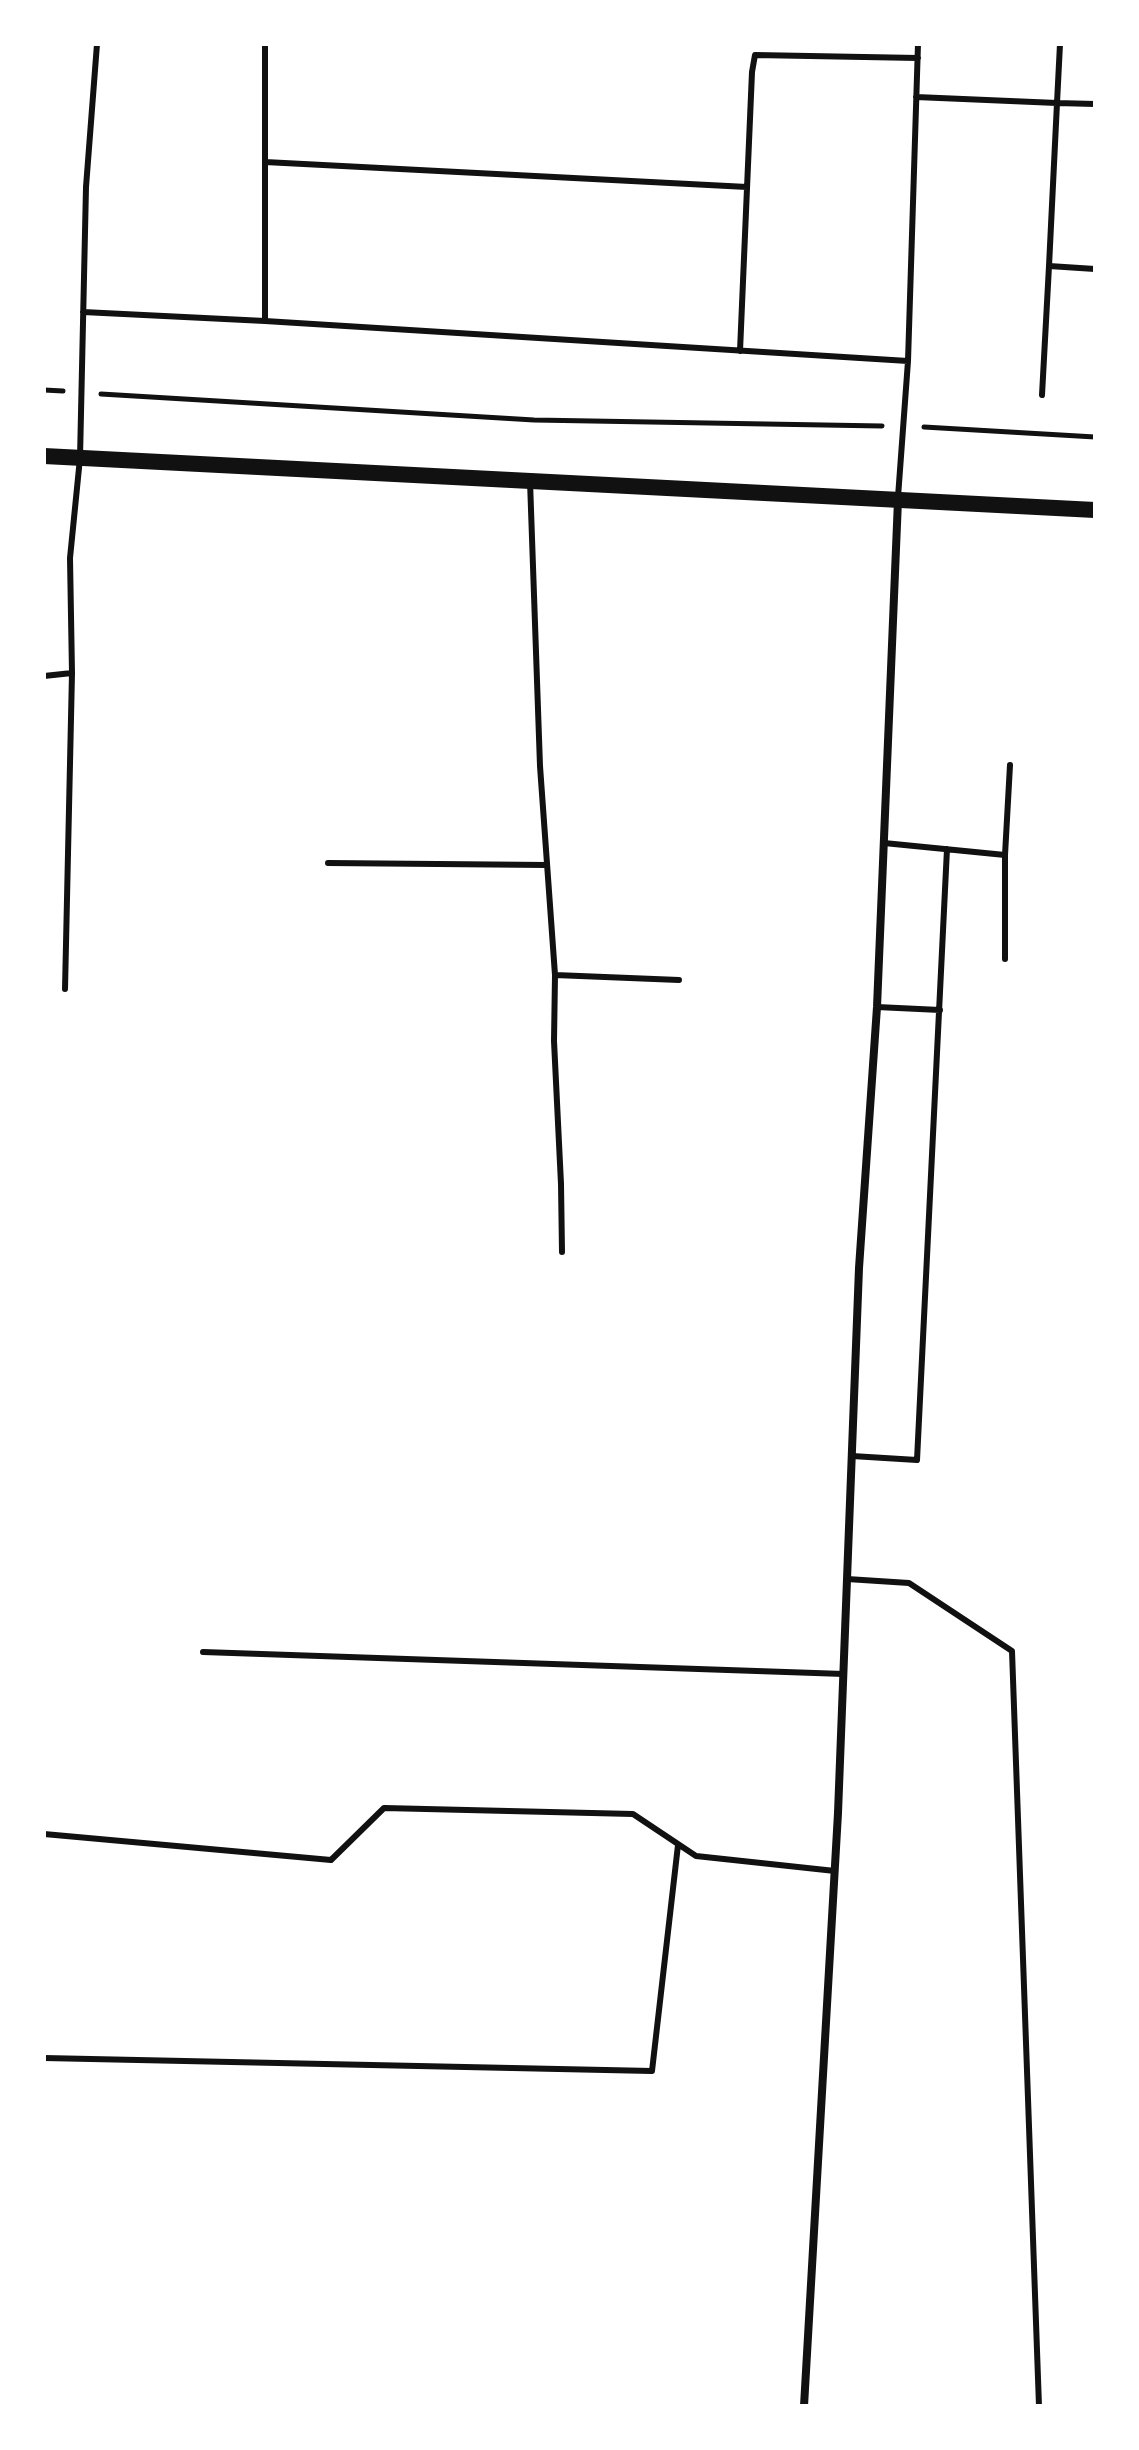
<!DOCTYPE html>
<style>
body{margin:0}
#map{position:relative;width:1139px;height:2450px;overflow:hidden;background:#fff;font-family:Barlow,sans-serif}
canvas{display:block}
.frame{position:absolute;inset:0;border:46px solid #fff;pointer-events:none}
</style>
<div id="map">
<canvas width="1139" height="2450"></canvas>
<div class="frame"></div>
</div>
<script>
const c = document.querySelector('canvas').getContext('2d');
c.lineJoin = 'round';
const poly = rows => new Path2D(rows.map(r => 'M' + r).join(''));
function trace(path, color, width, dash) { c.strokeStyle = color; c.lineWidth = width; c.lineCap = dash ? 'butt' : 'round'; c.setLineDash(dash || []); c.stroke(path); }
trace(poly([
 [44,390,63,391],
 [101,394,534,420,882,426],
 [924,427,1095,437]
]), '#111', 5);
trace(poly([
 [1060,44,1057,103,1095,104],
 [916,97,1057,103,1049,266,1095,269],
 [265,162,747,187],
 [83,312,265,321,908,361],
 [265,321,265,44],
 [740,351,752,72,755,55,918,58],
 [1042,395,1049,266],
 [530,481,540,766,555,975,679,980],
 [898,497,908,361,918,44],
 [44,676,72,673,70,558,80,458,86,187,97,44],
 [884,843,1005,855,1005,959],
 [1005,855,1010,765],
 [328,863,547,865],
 [555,975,554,1041,561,1184,562,1252],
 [65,989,72,673],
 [877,1007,940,1010],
 [852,1456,917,1460,947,849],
 [847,1579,909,1583,1012,1651,1039,2406],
 [203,1652,844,1674],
 [44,1834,331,1860,384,1808,633,1814,696,1856,835,1871],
 [44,2058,652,2071,678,1845]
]), '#111', 6);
trace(poly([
 [804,2406,838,1813,859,1268,877,1007,898,500]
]), '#111', 8);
trace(poly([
 [44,456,1095,510]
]), '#111', 16);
</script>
